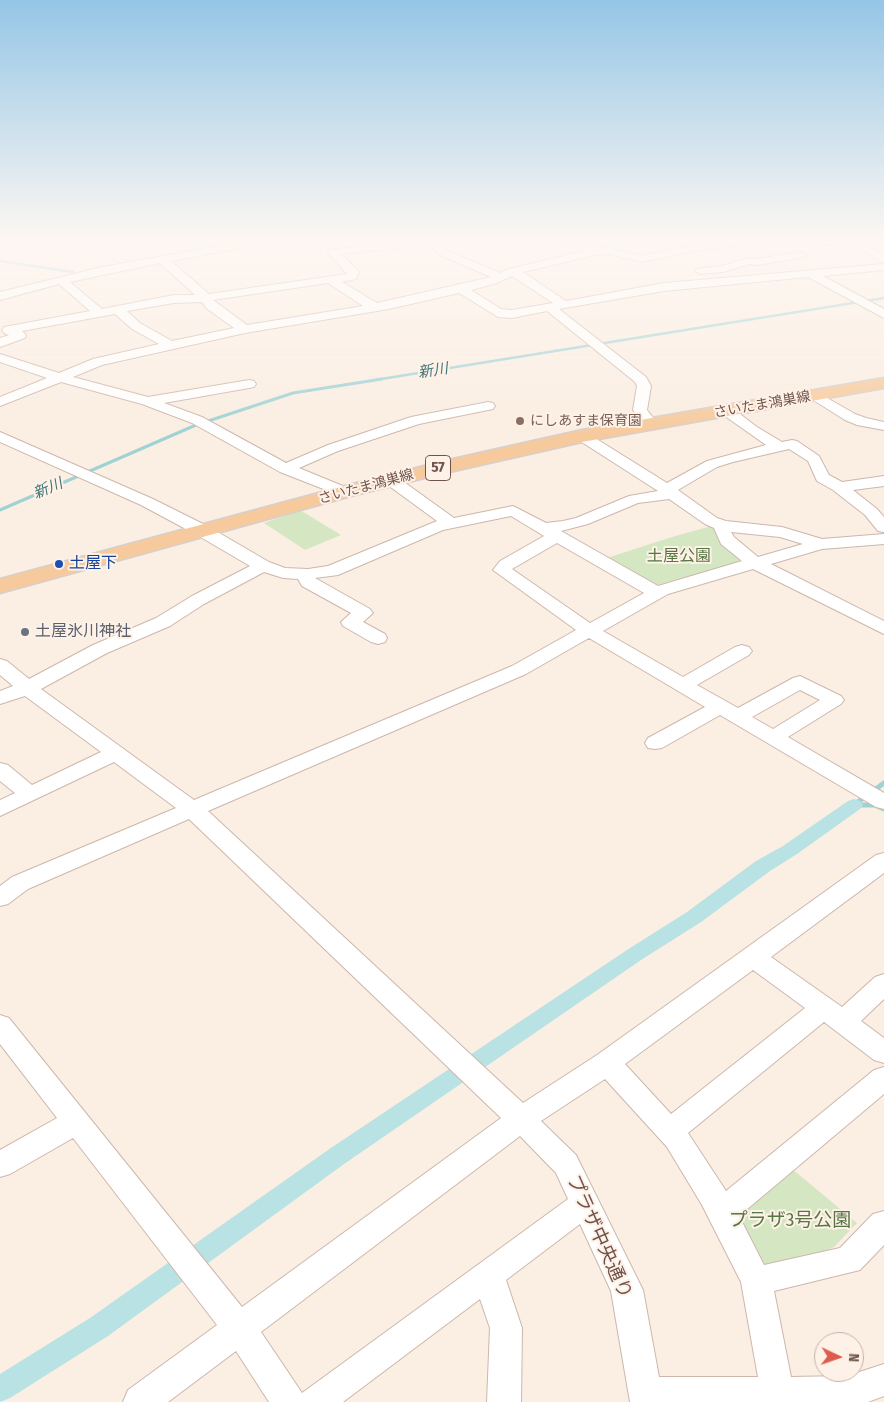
<!DOCTYPE html>
<meta charset="utf-8">
<style>
body{margin:0}
#map{position:relative;width:884px;height:1402px;overflow:hidden;background:#fbeee2;font-family:"Fira Sans Condensed",sans-serif}
canvas{display:block}
.north{position:absolute;left:814px;top:1332px;width:50px;height:50px;box-sizing:border-box;background:#fef2e8;border:1px solid #c5b2a9;border-radius:50%;rotate:93deg;font-size:14px;font-weight:700;line-height:20px;text-align:center;color:#70534a}
.north::after{content:'';display:block;margin:auto;width:18px;height:22px;background:#de5c4d;clip-path:polygon(50% 0,100% 100%,50% 72%,0 100%)}
</style>
<div id="map">
<canvas width="884" height="1402"></canvas>
<div class="north">N</div>
</div>
<script>
const c = document.querySelector('canvas').getContext('2d');
c.lineJoin = 'round';
function fill(path, color) { c.fillStyle = color; c.fill(path, 'evenodd'); }
const poly = rows => new Path2D(rows.map(r => 'M' + r).join(''));
function trace(path, color, width, dash) { c.strokeStyle = color; c.lineWidth = width; c.lineCap = dash ? 'butt' : 'round'; c.setLineDash(dash || []); c.stroke(path); }
function label(font, color, halo, rows, align = 'center') {
  c.font = font + ' "Fira Sans Condensed","Noto Sans JP",sans-serif'; c.lineWidth = 4; c.setLineDash([]); c.textBaseline = 'middle'; c.strokeStyle = halo; c.fillStyle = color; for (const [text, x, y, turn = 0] of rows) {
    c.save(); c.translate(x, y); c.rotate((+turn || 0) * Math.PI / 180); c.textAlign = isNaN(turn) ? turn : align; if (halo) c.strokeText(text, 0, 0); c.fillText(text, 0, 0); c.restore();
  }
}
fill(poly([
 [300,510,341,535,305,550,264,523],
 [715,525,744,561,653,586,607,558,672,537],
 [791,1168,857,1223,834,1247,797,1264,765,1270,736,1213]
]), '#d5e7c2');
trace(poly([
 [0,261,73,272],
 [375,380,884,298]
]), '#9fd2d4', 2.5);
trace(poly([
 [0,510,196,425,293,393,382,379]
]), '#9fd2d4', 3);
trace(poly([
 [873,791,884,783],
 [854,805,867,795],
 [855,805,875,805,884,809]
]), '#9fd2d4', 5);
fill(poly([
 [854,799,860,801,863,805,860,809,797,854,770,871,701,922,641,960,344,1164,108,1336,10,1398,0,1402,0,1374,90,1318,328,1150,627,950,687,912,756,861,783,846,848,801,854,799]
]), '#b8e2e3');
const minor = poly([
 [260,238,285,238,280,241,171,261,209,294,347,274,329,254,327,252,329,250,416,240,461,238,455,243,442,245,448,251,500,273,509,269,585,251,563,238,577,238,598,249,609,248,641,256,699,244,751,238,791,238,786,241,699,250,641,262,609,254,596,255,523,272,566,301,664,283,884,264,884,270,823,276,884,309,884,318,808,277,664,291,559,309,646,377,651,386,647,410,658,424,656,427,651,428,646,427,633,410,637,386,635,382,547,311,512,318,498,317,459,293,389,309,245,333,102,365,73,377,148,397,249,380,254,381,256,384,254,387,249,388,164,403,202,417,286,463,328,445,411,417,488,402,493,403,495,406,493,409,488,410,419,424,338,451,299,468,350,489,352,492,350,495,344,497,280,472,192,423,142,404,61,382,0,406,0,397,47,378,0,362,0,354,59,373,93,359,159,344,132,329,115,314,22,331,26,335,25,338,0,347,0,338,9,335,4,333,2,330,4,327,90,311,59,284,0,300,0,292,98,268,260,238],
 [416,246,429,246,440,255,491,277,377,303,342,282,356,279,359,272,342,254,416,246],
 [160,263,195,295,174,295,102,309,70,282,160,263],
 [512,276,553,303,512,310,501,309,471,290,494,284,512,276],
 [328,283,363,306,247,325,213,300,328,283],
 [202,302,206,308,234,328,172,341,140,323,127,311,174,303,202,302],
 [815,238,857,239,884,255,884,263,851,244,824,245,820,244,815,238],
 [801,252,807,255,805,257,757,265,750,264,723,272,701,274,695,271,697,269,722,266,749,258,757,259,801,252],
 [815,391,855,414,866,418,884,422,884,430,857,425,845,420,810,398,808,395,815,391],
 [727,407,732,408,757,427,782,442,792,440,797,441,819,456,829,475,842,482,884,476,884,486,853,490,877,509,884,517,884,532,878,531,865,515,833,490,817,481,808,461,789,449,733,462,717,467,678,490,717,518,726,521,782,527,822,539,884,534,884,544,822,549,771,564,884,621,884,634,753,569,668,594,603,631,683,677,735,647,742,645,749,647,752,651,749,655,697,685,738,708,793,678,800,676,841,696,844,700,841,704,788,737,884,793,884,809,876,807,720,715,662,748,655,749,648,748,645,743,648,738,705,707,589,638,526,674,208,811,523,1103,597,1055,876,855,884,853,884,873,771,957,842,1007,875,977,884,974,884,999,861,1021,884,1038,884,1063,874,1060,824,1022,688,1133,726,1191,874,1070,884,1067,884,1094,739,1216,764,1265,840,1248,873,1214,884,1211,884,1245,860,1270,774,1291,791,1377,847,1376,884,1364,884,1396,868,1402,630,1402,611,1291,580,1224,506,1280,522,1328,521,1402,487,1402,490,1328,480,1299,343,1402,269,1402,236,1351,168,1402,123,1402,128,1390,217,1325,73,1138,10,1174,0,1177,0,1150,57,1118,0,1044,0,1015,9,1018,242,1307,501,1118,189,819,28,889,8,904,0,906,0,886,12,877,176,808,114,762,0,816,0,800,15,793,0,781,0,763,8,765,32,785,101,752,25,696,0,704,0,691,13,686,0,675,0,659,7,661,29,679,93,645,156,618,192,596,250,566,197,535,141,505,0,442,0,432,153,499,209,527,269,562,285,568,308,569,328,566,437,521,385,483,383,480,385,477,397,477,454,518,513,506,546,523,563,521,576,518,629,496,658,491,577,439,575,436,577,433,587,433,667,483,707,461,766,445,722,414,720,411,722,408,727,407],
 [669,499,705,524,714,528,721,544,742,561,658,586,561,531,588,524,638,503,669,499],
 [511,516,544,536,500,561,493,570,576,630,512,666,194,800,41,689,107,653,170,626,204,604,264,572,283,578,298,579,302,586,351,613,341,622,343,626,371,642,378,644,385,642,387,638,385,634,363,622,373,613,370,609,315,578,338,575,443,530,511,516],
 [731,532,780,537,803,544,758,557,734,537,731,532],
 [557,543,644,593,590,623,512,569,557,543],
 [800,690,820,700,773,729,752,717,800,690],
 [753,970,805,1008,671,1114,625,1064,753,970],
 [605,1079,667,1147,702,1205,741,1282,758,1377,659,1377,643,1290,638,1280,576,1155,541,1121,605,1079],
 [520,1136,556,1173,568,1199,302,1393,261,1332,520,1136]
]);
const major = poly([
 [884,378,884,388,582,442,445,473,351,496,0,593,0,579,337,488,444,461,582,430,884,378]
]);
trace(minor, '#cdb7ac', 2);
trace(major, '#d7cfcc', 3);
fill(minor, '#fff');
fill(major, '#f6ca9d');
const sky = c.createLinearGradient(0, 0, 0, 435);
sky.addColorStop(0, '#95c6e6');
sky.addColorStop(0.55, '#fdf7f2');
sky.addColorStop(1, '#fdf7f200');
c.fillStyle = sky;
c.fillRect(0, 0, 884, 435);
for (const [x, y, r, color] of [
 [520,421,5,"#8d6e63"],
 [59,564,5,"#1a4fb4"],
 [25,632,5,"#6b7280"]
]) { const dot = new Path2D(); dot.arc(x, y, r, 0, 2 * Math.PI); c.fillStyle = color; c.fill(dot); trace(dot, '#fef2e8', 2); }
label('14px', '#70534a', '#fef2e8', [
 ["さいたま鴻巣線",762,405,-10],
 ["さいたま鴻巣線",366,487,-15]
]);
label('14px', '#785e54', '#fef2e8', [
 ["にしあすま保育園",530,421]
], 'left');
label('italic 15px', '#3f7376', '#fef2e8', [
 ["新川",433,371,-9],
 ["新川",48,489,-23]
]);
for (const [x, y, w] of [
 [438,468,25]
]) { const box = new Path2D(); box.roundRect(x - w / 2, y - 12.5, w, 25, 4); c.fillStyle = '#fef2e8'; c.fill(box); trace(box, '#70534a', 1); }
label('bold 15px', '#70534a', null, [
 ["57",438,468]
]);
label('16px', '#587642', '#fef2e8', [
 ["土屋公園",679,557]
]);
label('16px', '#164399', '#fef2e8', [
 ["土屋下",69,564]
], 'left');
label('16px', '#5b616d', '#fef2e8', [
 ["土屋氷川神社",35,632]
], 'left');
label('19px', '#587642', '#fef2e8', [
 ["プラザ3号公園",790,1221]
]);
label('19px', '#70534a', '#fef2e8', [
 ["プラザ中央通り",599,1237,66]
]);
</script>
